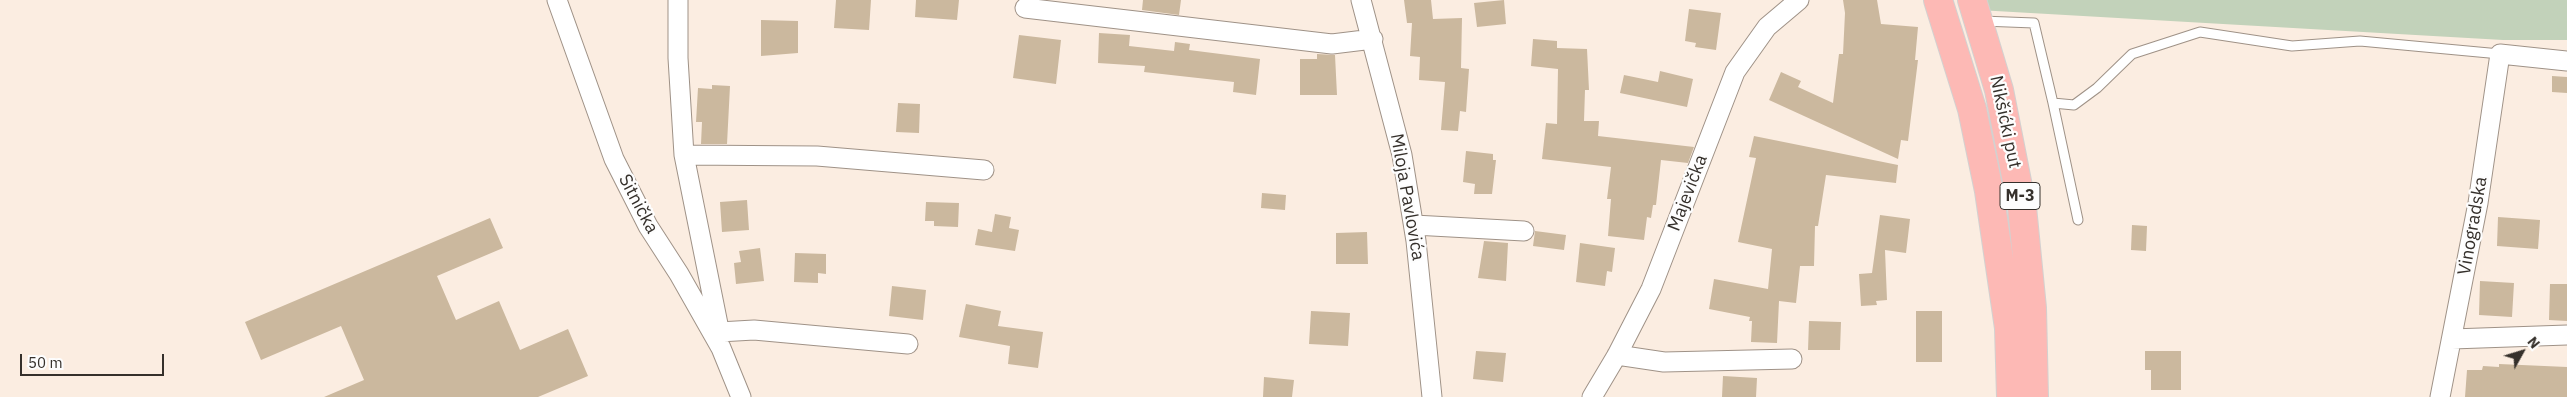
<!DOCTYPE html>
<meta charset="utf-8">
<style>
body{margin:0}
#map{position:relative;width:2567px;height:397px;overflow:hidden;background:#fbede1;font-family:"IBM Plex Sans",sans-serif}
canvas{display:block}
.north{position:absolute;left:2497px;top:327px;width:50px;height:50px;-webkit-text-stroke:4px #fdfdfd;paint-order:stroke;rotate:51deg;font-size:14px;font-weight:700;line-height:20px;text-align:center;color:#35302b}
.north::after{content:'';display:block;margin:auto;width:18px;height:22px;background:#35302b;clip-path:polygon(50% 0,100% 100%,50% 72%,0 100%)}
.scale{position:absolute;left:20px;top:354px;width:144px;height:22px;box-sizing:border-box;border:2px solid #35302b;border-top:0;padding-left:6px;font-size:15px;line-height:18px;white-space:nowrap;color:#35302b;-webkit-text-stroke:4px #fdfdfd;paint-order:stroke}
</style>
<div id="map">
<canvas width="2567" height="397"></canvas>
<div class="north">N</div>
<div class="scale">50 m</div>
</div>
<script>
const c = document.querySelector('canvas').getContext('2d');
c.lineJoin = 'round';
function fill(path, color) { c.fillStyle = color; c.fill(path, 'evenodd'); }
const poly = rows => new Path2D(rows.map(r => 'M' + r).join(''));
function trace(path, color, width, dash) { c.strokeStyle = color; c.lineWidth = width; c.lineCap = dash ? 'butt' : 'round'; c.setLineDash(dash || []); c.stroke(path); }
function label(font, color, halo, rows, align = 'center') {
  c.font = font + ' "IBM Plex Sans",sans-serif'; c.lineWidth = 4.5; c.setLineDash([]); c.textBaseline = 'middle'; c.strokeStyle = halo; c.fillStyle = color; for (const [text, x, y, turn = 0] of rows) {
    c.save(); c.translate(x, y); c.rotate((+turn || 0) * Math.PI / 180); c.textAlign = isNaN(turn) ? turn : align; if (halo) c.strokeText(text, 0, 0); c.fillText(text, 0, 0); c.restore();
  }
}
fill(poly([
 [1974,0,2567,0,2567,40,2503,40,1978,10]
]), '#c2d2ba');
fill(poly([
 [836,0,871,0,869,30,834,28],
 [916,0,959,0,957,20,915,17],
 [1143,0,1181,0,1179,15,1142,10],
 [1404,0,1431,0,1433,19,1462,18,1461,68,1469,69,1466,112,1460,111,1458,131,1441,130,1445,82,1419,80,1420,57,1410,56,1412,23,1407,23],
 [1504,0,1506,24,1477,27,1474,3],
 [1843,0,1877,0,1881,24,1918,27,1915,60,1918,60,1908,141,1901,140,1898,159,1769,100,1781,72,1801,81,1798,87,1833,103,1839,54,1843,54,1845,13],
 [1689,9,1721,13,1716,50,1695,47,1696,43,1685,41],
 [761,20,798,21,798,53,761,56],
 [1099,33,1130,35,1129,46,1174,51,1175,42,1190,44,1189,50,1260,59,1256,95,1233,92,1234,82,1144,72,1145,66,1098,63],
 [1019,35,1061,40,1056,84,1013,78],
 [1533,39,1557,41,1557,48,1587,49,1589,90,1585,90,1584,121,1599,121,1598,136,1694,147,1688,163,1661,160,1656,205,1653,205,1651,218,1647,217,1644,240,1608,236,1611,199,1607,199,1611,167,1542,159,1546,123,1557,124,1558,69,1531,66],
 [1317,54,1335,55,1337,95,1300,95,1300,59,1317,59],
 [1660,71,1693,79,1687,107,1620,93,1624,75,1658,82],
 [2552,76,2567,77,2567,93,2552,92],
 [712,85,730,86,727,144,701,144,702,122,696,122,698,88,712,89],
 [898,103,920,104,919,133,896,132],
 [1754,136,1898,165,1896,183,1826,175,1818,226,1815,226,1814,266,1800,266,1796,303,1779,301,1777,343,1751,342,1752,321,1749,321,1750,317,1709,309,1714,279,1768,289,1772,249,1738,242,1756,158,1749,157],
 [1466,151,1493,154,1493,160,1496,160,1492,194,1474,194,1475,184,1463,182],
 [1262,193,1286,195,1285,210,1261,208],
 [747,200,749,230,722,232,720,202],
 [926,202,959,203,958,227,934,226,934,221,925,221],
 [995,214,1011,217,1009,228,1019,230,1015,251,975,245,978,229,992,232],
 [1880,215,1910,219,1906,253,1885,250,1887,300,1876,301,1877,305,1861,306,1859,274,1872,273],
 [2498,217,2540,220,2538,249,2497,246],
 [490,218,503,248,437,276,456,320,499,301,520,350,568,329,588,376,538,397,324,397,364,380,341,326,261,360,245,322],
 [2132,225,2147,226,2146,251,2131,250],
 [1535,231,1566,235,1564,250,1533,246],
 [1367,232,1368,264,1336,264,1336,233],
 [1484,241,1508,243,1506,281,1478,278],
 [1580,243,1615,248,1612,272,1607,271,1605,286,1576,282],
 [760,248,764,281,736,284,734,263,741,262,739,251],
 [795,253,826,254,826,274,818,273,818,283,794,282],
 [2480,281,2514,283,2512,317,2479,315],
 [2550,284,2567,284,2567,321,2549,320],
 [892,286,926,290,923,320,889,316],
 [966,304,1001,311,998,326,1043,332,1038,368,1008,364,1010,346,959,337],
 [1311,311,1350,313,1348,346,1309,344],
 [1916,311,1942,311,1942,362,1916,362],
 [1809,321,1841,322,1840,350,1808,350],
 [1476,351,1506,353,1503,382,1473,379],
 [2145,351,2181,351,2181,390,2151,390,2151,370,2145,370],
 [2499,364,2567,367,2567,397,2465,397,2467,370,2482,370,2483,366,2499,367],
 [1723,376,1757,378,1756,397,1722,397],
 [1264,377,1294,380,1292,397,1263,397]
]), '#cbb89e');
const service = poly([
 [1982,21,2034,23,2053,103,2074,105,2097,88,2132,54,2200,32,2292,46,2360,41,2500,54],
 [2053,103,2078,220]
]);
const minor = poly([
 [557,0,614,159,648,226,679,274,721,348,741,397],
 [678,0,678,58,684,155,720,334],
 [1361,0,1402,155,1416,241,1432,397],
 [1025,8,1332,44,1373,39],
 [684,155,817,156,984,170],
 [1414,225,1524,231],
 [719,332,754,330,908,344],
 [2452,339,2567,335],
 [1617,355,1664,362,1792,359],
 [1592,397,1617,355,1651,289,1735,72,1767,27,1799,0],
 [2440,397,2478,203,2500,54,2567,61]
]);
const primary = poly([
 [1938,0,1972,109,1989,191,2009,328,2011,397],
 [1972,0,1999,90,2022,207,2032,308,2034,397]
]);
trace(service, '#9f9287', 11);
trace(minor, '#9f9287', 21);
trace(primary, '#d3d1d0', 30);
trace(service, '#fff', 9);
trace(minor, '#fff', 19);
trace(primary, '#fdb9b5', 28);
for (const [x, y, w] of [
 [2020,196,40]
]) { const box = new Path2D(); box.roundRect(x - w / 2, y - 13.5, w, 27, 4); c.fillStyle = '#fdfdfd'; c.fill(box); trace(box, '#35302b', 1); }
label('bold 16px', '#35302b', null, [
 ["M-3",2020,196]
]);
label('18px', '#35302b', '#fdfdfd', [
 ["Nikšićki put",2005,122,78],
 ["Majevička",1688,193,-69],
 ["Miloja Pavlovića",1407,197,80],
 ["Sitnička",638,204,62],
 ["Vinogradska",2473,226,-80]
]);
</script>
